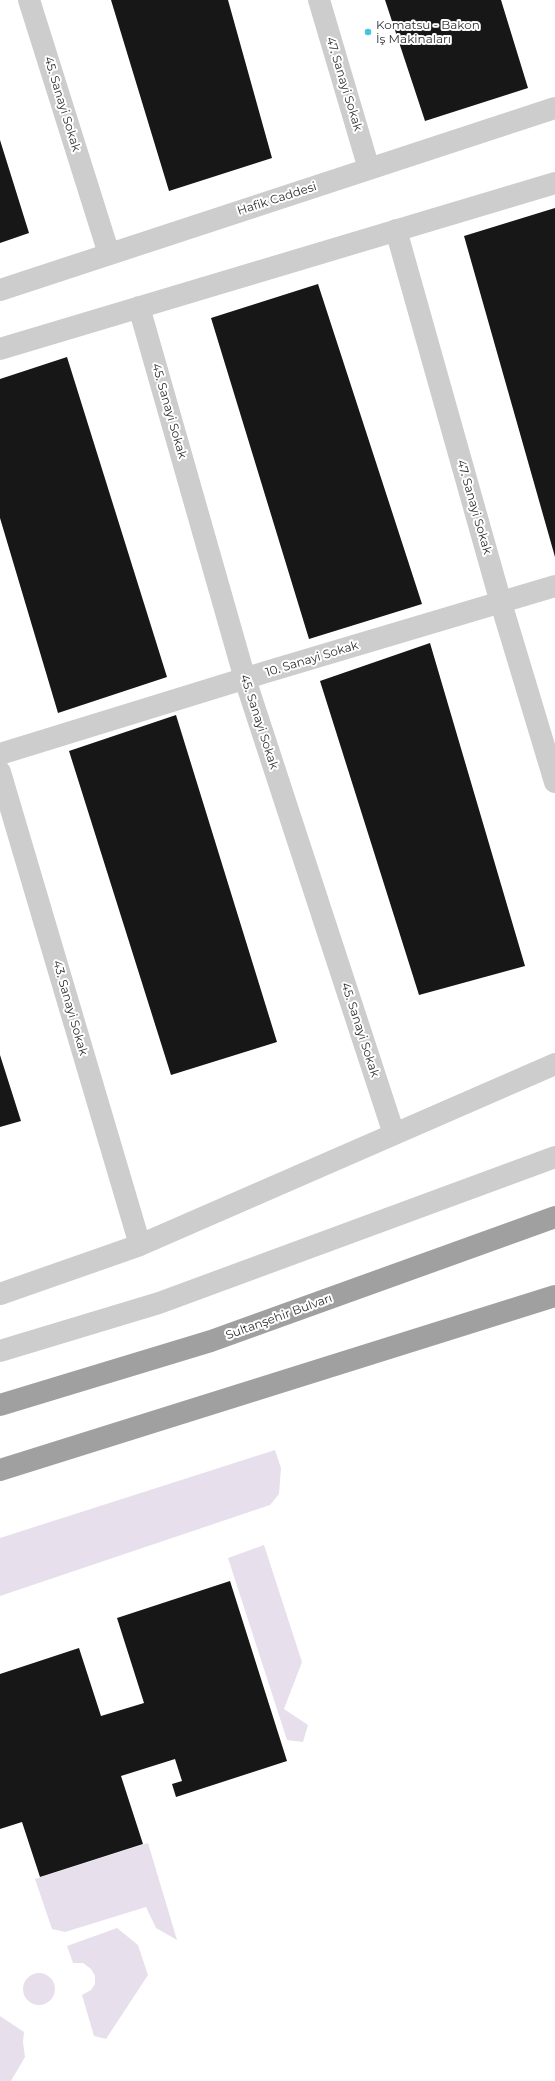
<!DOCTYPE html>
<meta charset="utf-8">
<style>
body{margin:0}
canvas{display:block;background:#fff}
</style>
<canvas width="555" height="2081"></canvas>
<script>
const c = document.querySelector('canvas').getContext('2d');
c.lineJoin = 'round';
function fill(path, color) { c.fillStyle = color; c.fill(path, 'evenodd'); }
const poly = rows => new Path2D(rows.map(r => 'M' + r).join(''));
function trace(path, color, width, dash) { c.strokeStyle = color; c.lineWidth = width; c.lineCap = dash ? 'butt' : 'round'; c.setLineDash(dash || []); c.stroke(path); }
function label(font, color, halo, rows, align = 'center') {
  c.font = font + ' Montserrat,sans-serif'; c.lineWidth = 4; c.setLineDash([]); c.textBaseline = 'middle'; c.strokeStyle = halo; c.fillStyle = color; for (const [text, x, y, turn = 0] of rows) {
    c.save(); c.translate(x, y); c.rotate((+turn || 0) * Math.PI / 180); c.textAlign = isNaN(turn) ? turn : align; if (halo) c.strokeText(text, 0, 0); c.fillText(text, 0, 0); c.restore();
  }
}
fill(poly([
 [275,1450,281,1468,279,1494,270,1505,0,1596,0,1538],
 [264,1545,302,1662,284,1709,308,1725,303,1742,287,1740,228,1558],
 [148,1843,177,1940,156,1928,146,1907,65,1932,52,1929,35,1879],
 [117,1928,138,1945,148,1975,106,2039,94,2036,82,1995,91,1990,95,1984,95,1976,91,1969,83,1963,73,1963,67,1946],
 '23 1989a16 16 0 1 1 32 0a16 16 0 1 1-32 0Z',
 [0,2016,24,2032,23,2042,25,2057,11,2081,0,2081]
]), '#e8dfed');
fill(poly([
 [111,0,228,0,272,158,169,191],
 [385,0,501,0,528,88,425,121],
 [0,140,29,233,0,243],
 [555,208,555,557,464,236],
 [318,284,422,604,309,639,211,318],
 [67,357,167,677,58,713,0,518,0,379],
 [430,643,525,966,419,995,320,681],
 [176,715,277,1042,171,1075,69,751],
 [0,1055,21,1121,0,1127],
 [230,1581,287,1761,176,1797,172,1784,182,1781,175,1759,121,1776,143,1844,40,1877,22,1822,0,1829,0,1674,79,1648,101,1716,144,1703,117,1618]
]), '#171717');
trace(poly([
 [29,0,109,254],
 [319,0,369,169],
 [396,230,501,603,555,782],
 [0,290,555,108],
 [139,307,245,679,394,1134],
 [0,349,555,183],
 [0,754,266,672,555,586],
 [0,772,140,1245],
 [0,1294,140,1245,555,1064],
 [0,1351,159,1303,555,1157]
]), '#cdcdcd', 22);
trace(poly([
 [0,1405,211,1341,555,1217],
 [0,1470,555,1296]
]), '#a0a0a0', 22);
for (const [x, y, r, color] of [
 [368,32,4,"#3cc8de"]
]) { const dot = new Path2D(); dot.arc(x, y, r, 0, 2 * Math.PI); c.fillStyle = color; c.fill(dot); trace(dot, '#fff', 1.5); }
label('12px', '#303030', '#fff', [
 ["Komatsu - Bakon",376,25],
 ["İş Makinaları",376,39]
], 'left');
label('12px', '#303030', '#fff', [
 ["47. Sanayi Sokak",344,84,73],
 ["45. Sanayi Sokak",62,104,73],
 ["Hafik Caddesi",277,199,-18],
 ["45. Sanayi Sokak",169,411,74],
 ["47. Sanayi Sokak",474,507,74],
 ["10. Sanayi Sokak",312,659,-17],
 ["45. Sanayi Sokak",259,722,72],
 ["43. Sanayi Sokak",70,1008,74],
 ["45. Sanayi Sokak",360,1030,72],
 ["Sultanşehir Bulvarı",279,1317,-20]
]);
</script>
